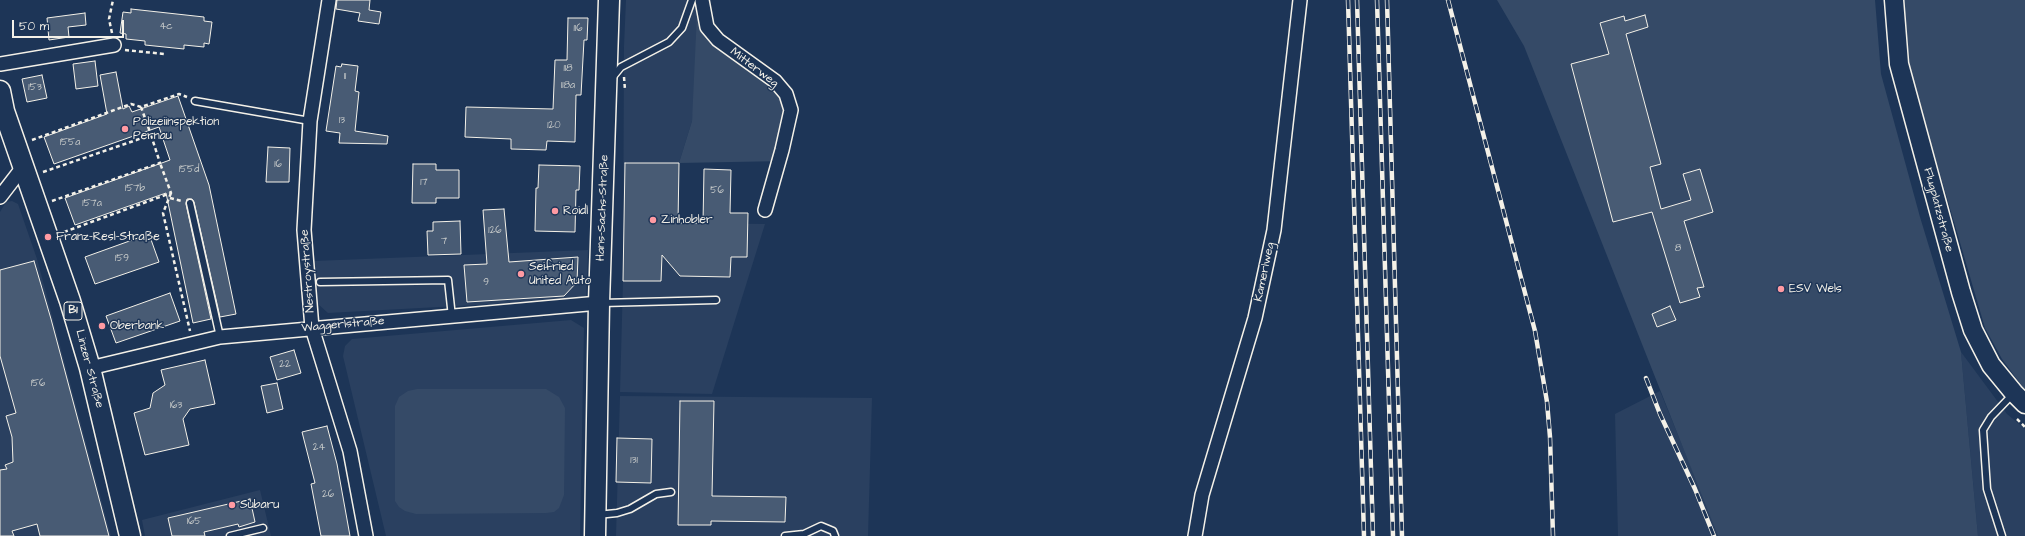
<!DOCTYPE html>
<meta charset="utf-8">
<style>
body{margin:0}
#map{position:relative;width:2025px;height:536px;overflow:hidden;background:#1d3557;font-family:"Architects Daughter",sans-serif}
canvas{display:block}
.scale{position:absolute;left:12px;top:20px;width:112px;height:18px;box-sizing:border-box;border:2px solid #f4f1e8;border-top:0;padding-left:5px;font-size:12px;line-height:14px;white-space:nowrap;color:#f4f1e8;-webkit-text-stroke:3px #1d3557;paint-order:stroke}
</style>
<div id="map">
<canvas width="2025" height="536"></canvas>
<div class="scale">50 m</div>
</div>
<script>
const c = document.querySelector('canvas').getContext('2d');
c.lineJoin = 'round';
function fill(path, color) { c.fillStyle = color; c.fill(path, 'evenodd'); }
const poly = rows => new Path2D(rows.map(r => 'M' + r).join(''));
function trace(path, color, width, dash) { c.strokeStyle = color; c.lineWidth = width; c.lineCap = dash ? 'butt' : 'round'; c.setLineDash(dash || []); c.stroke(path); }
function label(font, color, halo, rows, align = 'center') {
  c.font = font + ' "Architects Daughter",sans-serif'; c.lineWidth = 3; c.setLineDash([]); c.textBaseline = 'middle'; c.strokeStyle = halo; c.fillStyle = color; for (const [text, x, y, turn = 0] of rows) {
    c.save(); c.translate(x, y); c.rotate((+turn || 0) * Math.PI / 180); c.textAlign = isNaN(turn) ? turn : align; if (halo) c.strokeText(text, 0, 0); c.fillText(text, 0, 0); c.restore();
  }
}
fill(poly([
 [626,0,708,0,692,121,679,163,678,218,684,223,765,224,712,394,620,392,623,281,624,46],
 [12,201,18,204,37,259,111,536,0,536,0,212,6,202],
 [588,250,586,299,328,313,318,304,314,261],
 [571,320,584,328,580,536,386,536,343,356,345,346,352,339],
 [1961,352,2007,414,2025,429,2025,536,1978,536],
 [1660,391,1710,513,1718,536,1618,536,1615,414],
 [620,396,872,398,868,536,616,536],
 [260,490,271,536,145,536,142,520]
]), '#2a4060');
fill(poly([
 [1497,0,1875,0,1881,74,1920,217,1961,352,1978,536,1718,536,1524,46],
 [1904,0,2025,0,2025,390,2002,359,1985,328,1909,68],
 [708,8,713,24,722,34,735,46,783,79,793,89,798,110,785,161,679,163,692,121,697,14],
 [417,389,546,389,559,397,565,408,564,495,559,508,554,512,546,513,416,514,405,511,399,507,395,501,395,406,399,397,408,391]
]), '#354a67');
const building = poly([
 [337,0,370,0,369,10,381,12,379,24,358,21,360,13,336,9,337,0],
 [131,9,204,17,204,21,212,22,209,44,204,43,204,47,184,45,184,49,145,45,145,41,126,39,126,34,120,33,123,12,131,13,131,9],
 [85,13,86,25,68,27,69,37,49,40,47,18,85,13],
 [1645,15,1648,27,1626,34,1661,164,1650,167,1661,209,1691,200,1683,174,1700,169,1713,212,1684,221,1704,287,1697,288,1700,297,1680,303,1652,212,1613,222,1571,64,1609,54,1600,23,1624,16,1625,21,1645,15],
 [568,18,588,18,587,40,584,40,581,95,576,95,575,142,547,141,546,150,511,149,511,139,465,137,466,107,553,109,555,60,567,60,568,18],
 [95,61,98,86,76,89,73,64,95,61],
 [342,64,358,66,355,91,359,92,355,131,388,136,387,144,339,143,340,133,326,131,336,66,341,67,342,64],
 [116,72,123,109,129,106,132,112,178,96,209,185,236,314,220,317,194,202,192,199,187,199,186,204,211,319,193,323,166,193,75,225,65,198,170,160,159,127,54,164,44,137,107,114,100,75,116,72],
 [42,75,47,98,27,102,22,79,42,75],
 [268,147,290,148,289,182,266,182,268,147],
 [625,163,679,163,678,223,703,223,704,169,731,170,730,213,748,213,747,257,731,257,730,277,680,276,662,255,661,281,623,281,625,163],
 [413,164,436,164,436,170,459,170,459,198,436,198,436,203,412,203,413,164],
 [539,165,580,166,579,190,576,190,575,232,535,231,536,188,538,188,539,165],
 [504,209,509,262,578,257,577,282,564,296,467,302,464,265,487,264,483,210,504,209],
 [460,221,461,254,428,255,427,231,433,231,433,222,460,221],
 [149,234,159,262,95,284,85,257,149,234],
 [34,261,51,319,109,536,40,536,37,524,12,531,14,536,0,536,0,470,7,469,5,465,13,462,12,437,6,416,16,413,0,356,0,270,34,261],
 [170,293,180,321,116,343,106,316,170,293],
 [1670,306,1676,320,1657,327,1652,314,1670,306],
 [294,350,301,373,277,380,270,357,294,350],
 [205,360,215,404,190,409,183,419,189,445,145,455,134,413,150,408,153,393,165,385,161,370,205,360],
 [277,383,283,409,267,413,261,386,277,383],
 [680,401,714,401,712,496,786,497,785,522,711,521,711,525,678,525,680,401],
 [327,426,337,464,350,536,321,536,311,484,315,483,302,432,327,426],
 [617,438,652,439,651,483,616,482,617,438],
 [250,499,255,522,239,527,238,524,204,532,205,536,172,536,168,518,250,499]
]);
fill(building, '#485b74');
trace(building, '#f4f1e8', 1);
const lane = poly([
 [612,78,621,67,669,42,682,28,692,0],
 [195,101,310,121],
 [190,203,220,337],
 [320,282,448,280,452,317],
 [602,303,716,300],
 [597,515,617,513,630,509,656,494,671,492],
 [230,536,263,528],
 [785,536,804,534,821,526,833,531,835,536],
 [2002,536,1987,489,1983,430,1991,417,2013,394]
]);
const street = poly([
 [329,0,310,121,304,230,312,328,350,451,366,536],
 [702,0,707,27,718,40,775,81,786,94,791,110,782,150,765,210],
 [0,64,114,45],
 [0,197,23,167],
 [90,368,220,337,599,303],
 [1195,536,1202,495,1255,318,1274,230,1300,0]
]);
const secondary = poly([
 [1894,0,1899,64,1961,292,1973,330,1991,365,2014,393,2025,404]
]);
const primary = poly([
 [0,91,4,111,70,301,90,368,130,536],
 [595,536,599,303,609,0]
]);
trace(lane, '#f4f1e8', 9);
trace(street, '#f4f1e8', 16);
trace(secondary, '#f4f1e8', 21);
trace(primary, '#f4f1e8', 23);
trace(poly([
 [112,33,109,19,113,0],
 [125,50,164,54],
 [624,77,625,90],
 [32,140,131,104,141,107,179,94,187,97],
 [43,172,151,135,141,107],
 [171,193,163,213,190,331],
 [170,198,182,201],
 [52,201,160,163,151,135],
 [64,232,171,193,160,163],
 [2017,419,2025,427]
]), '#f4f1e8', 2.5, [4, 3]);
trace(lane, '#1d3557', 6);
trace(street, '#1d3557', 13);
trace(secondary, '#1d3557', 18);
trace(primary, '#1d3557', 20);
const rail = poly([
 [1348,0,1364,536],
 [1357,0,1373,536],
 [1377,0,1393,536],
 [1387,0,1402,536],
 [1448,0,1535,331,1547,402,1550,437,1553,536],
 [1646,378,1660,414,1695,489,1714,536]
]);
trace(rail, '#f4f1e8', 4.5);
trace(rail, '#1d3557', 3, [9]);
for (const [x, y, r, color] of [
 [125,129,4,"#ff9aa2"],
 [555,211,4,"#ff9aa2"],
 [653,220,4,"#ff9aa2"],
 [48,237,4,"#ff9aa2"],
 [521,274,4,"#ff9aa2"],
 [1781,289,4,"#ff9aa2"],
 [102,326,4,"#ff9aa2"],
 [232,505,4,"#ff9aa2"]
]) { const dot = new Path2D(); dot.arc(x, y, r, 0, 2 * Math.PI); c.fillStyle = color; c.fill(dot); trace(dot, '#1d3557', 1.5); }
label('10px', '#c9cccb', null, [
 ["4c",166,27],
 ["116",578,29],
 ["118",568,69],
 ["11",345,77],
 ["118a",568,86],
 ["153",35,88],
 ["13",342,121],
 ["120",554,126],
 ["155a",70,143],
 ["16",278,165],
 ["155d",189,170],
 ["17",424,183],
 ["157b",135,189],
 ["56",717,191],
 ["157a",92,204],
 ["126",495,231],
 ["7",444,242],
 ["8",1678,249],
 ["159",122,259],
 ["9",486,283],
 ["22",285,365],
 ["156",38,384],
 ["163",176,406],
 ["24",319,448],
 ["131",634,461],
 ["26",328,495],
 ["165",194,522]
]);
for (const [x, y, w] of [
 [73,311,18]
]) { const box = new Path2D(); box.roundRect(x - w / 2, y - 9, w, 18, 3); c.fillStyle = '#1d3557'; c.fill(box); trace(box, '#f4f1e8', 1); }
label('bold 11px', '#f4f1e8', null, [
 ["B1",73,311]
]);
label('12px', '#f4f1e8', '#1d3557', [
 ["Mitterweg",754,68,37],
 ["Hans-Sachs-Straße",603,208,-88],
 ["Flugplatzstraße",1938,210,75],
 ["Nestroystraße",308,271,-94],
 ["Kamerlweg",1265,272,-78],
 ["Waggerlstraße",343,325,-5],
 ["Linzer Straße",89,369,75]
]);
label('12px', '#f4f1e8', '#1d3557', [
 ["Polizeiinspektion",133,122],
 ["Pernau",133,136],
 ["Roidl",563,211],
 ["Zinhobler",661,220],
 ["Franz-Resl-Straße",56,237],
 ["Seifried",529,267],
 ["United Auto",529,281],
 ["ESV Wels",1789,289],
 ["Oberbank",110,326],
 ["Subaru",240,505]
], 'left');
</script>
